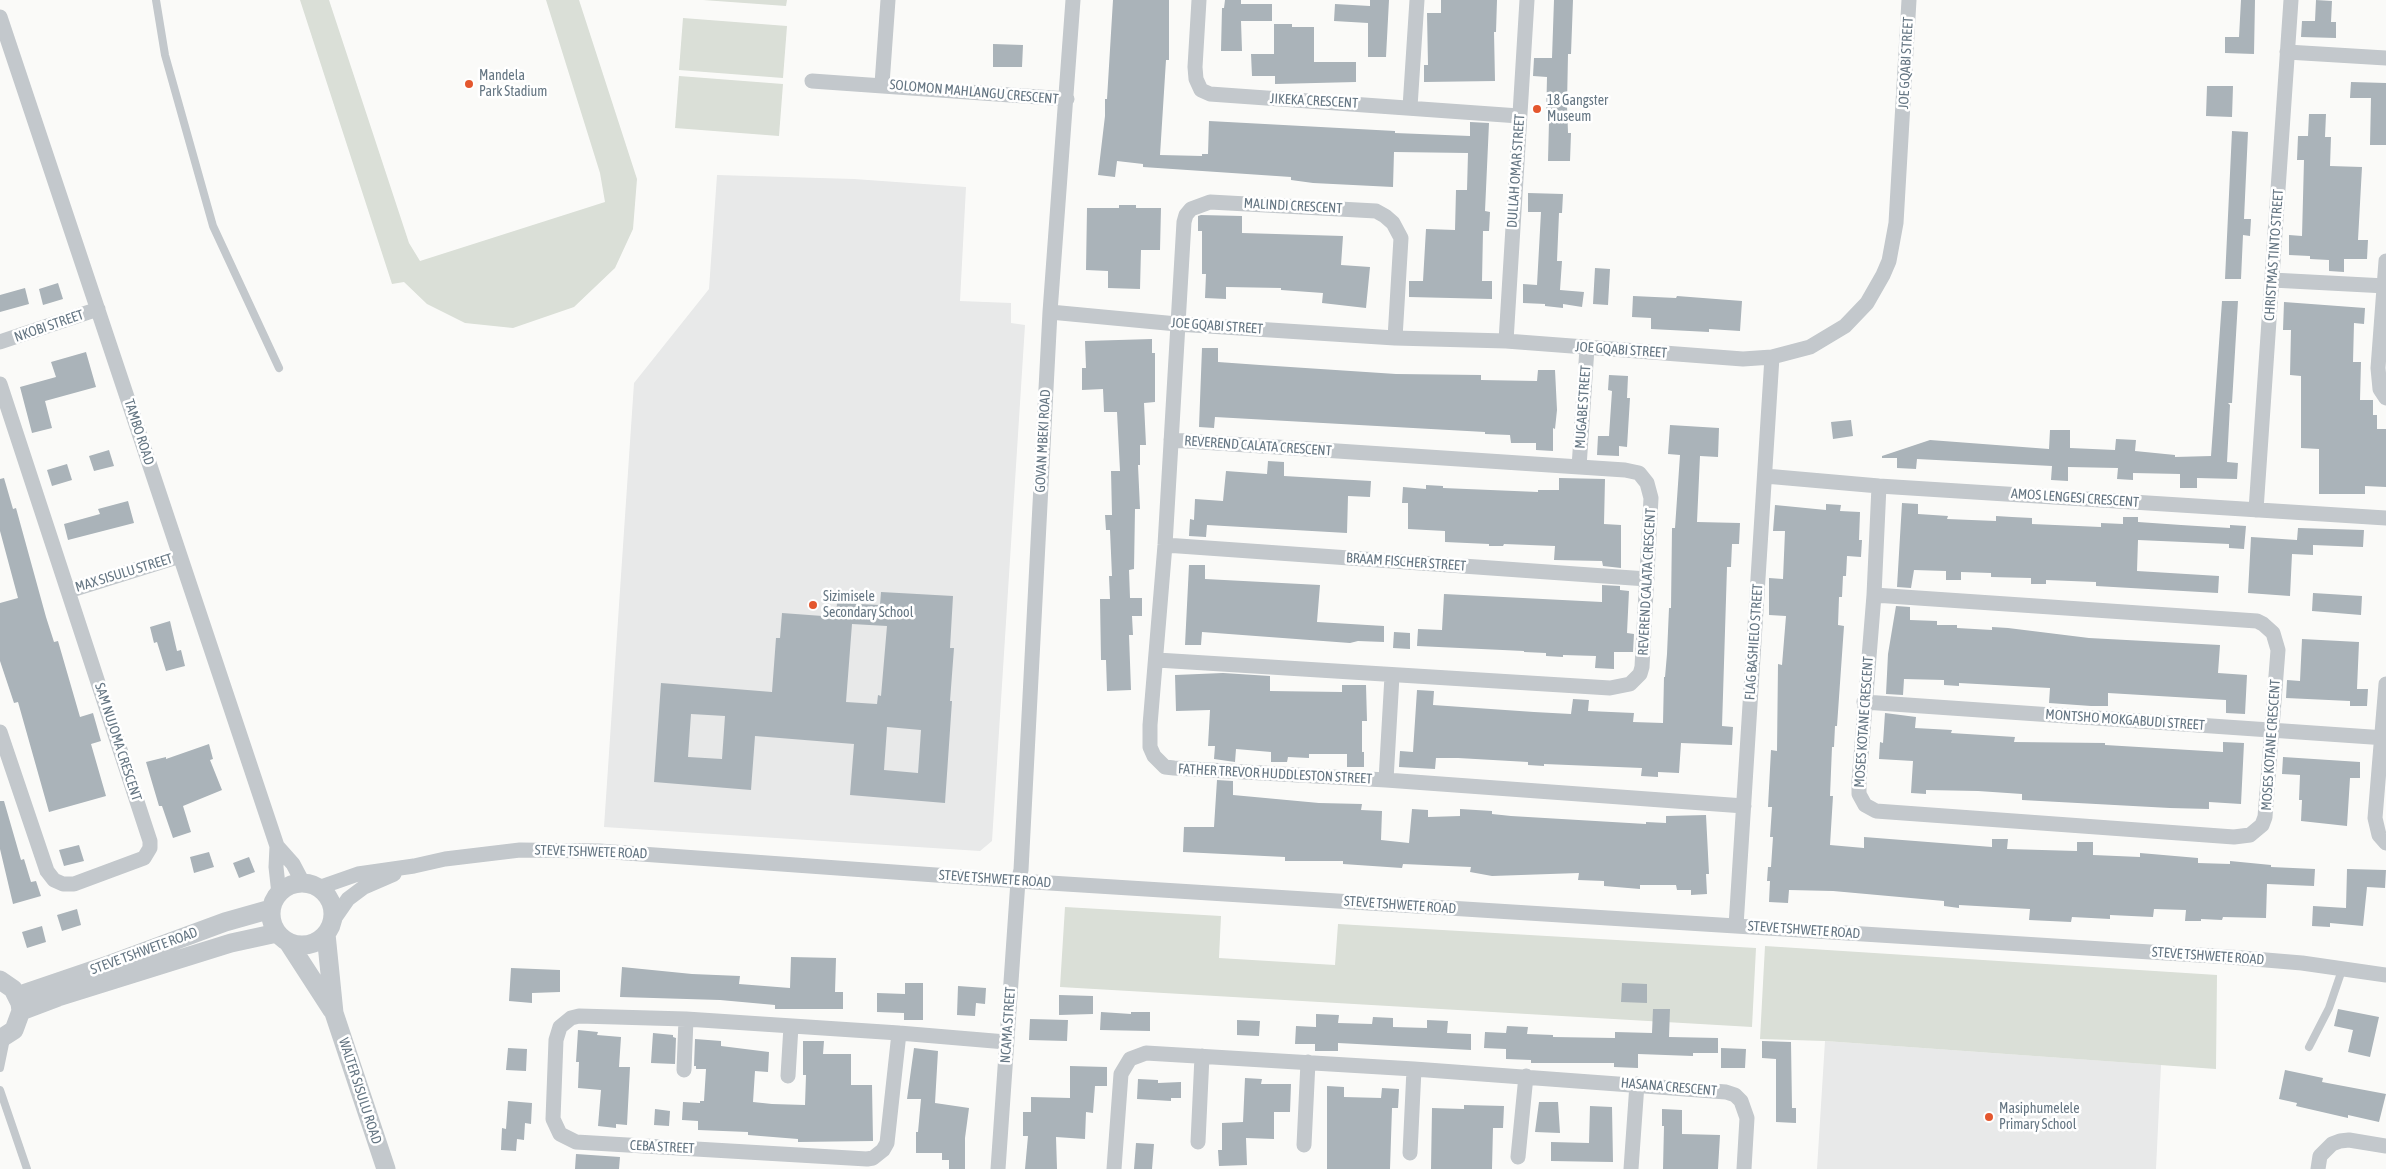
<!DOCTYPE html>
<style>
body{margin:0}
canvas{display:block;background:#fafaf8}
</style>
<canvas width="2386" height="1169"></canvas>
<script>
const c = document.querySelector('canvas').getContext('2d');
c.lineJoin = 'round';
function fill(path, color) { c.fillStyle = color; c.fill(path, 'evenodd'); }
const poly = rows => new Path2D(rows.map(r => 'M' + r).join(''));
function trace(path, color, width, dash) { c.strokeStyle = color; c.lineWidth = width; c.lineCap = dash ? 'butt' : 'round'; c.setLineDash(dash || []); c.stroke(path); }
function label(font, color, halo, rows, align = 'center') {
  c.font = font + ' "Asap Condensed",sans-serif'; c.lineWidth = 5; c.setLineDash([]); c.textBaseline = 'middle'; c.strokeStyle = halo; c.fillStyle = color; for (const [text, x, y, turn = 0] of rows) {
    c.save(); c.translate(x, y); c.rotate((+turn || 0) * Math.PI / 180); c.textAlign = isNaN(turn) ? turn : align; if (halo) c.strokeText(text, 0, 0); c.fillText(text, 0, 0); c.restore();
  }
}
fill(poly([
 [717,175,854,179,966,187,960,301,1011,303,1011,323,1025,325,992,841,980,851,604,827,634,383,709,289],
 [1825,1041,2161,1065,2156,1169,1817,1169]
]), '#e8e9e9');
fill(poly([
 [300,0,329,0,409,243,420,261,605,202,600,173,546,0,579,0,637,179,633,229,615,268,574,307,513,328,465,323,427,304,404,282,392,284],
 [703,0,787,0,786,6],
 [683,18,787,26,783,78,679,70],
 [679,76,783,84,779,136,675,128],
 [1065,907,1221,916,1219,958,1335,965,1338,924,1756,948,1752,1027,1060,987],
 [1765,946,2217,975,2216,1069,1825,1041,1760,1039]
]), '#dadfd7');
fill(poly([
 [1113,0,1169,0,1169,60,1166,60,1160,155,1202,156,1202,154,1208,154,1209,121,1395,131,1395,133,1470,136,1470,122,1489,123,1485,211,1490,212,1489,231,1483,231,1482,281,1492,281,1492,299,1409,297,1409,281,1423,281,1426,229,1455,230,1456,190,1467,190,1468,153,1394,152,1393,187,1313,183,1291,180,1291,177,1143,167,1143,164,1117,161,1115,177,1098,175,1105,116,1105,99,1107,99],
 [1225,0,1241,0,1241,4,1272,4,1272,21,1241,21,1242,51,1221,51,1222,8,1224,8],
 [1370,0,1389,0,1386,57,1368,57,1368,23,1334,21,1335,4,1370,6],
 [1441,0,1497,0,1496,32,1494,32,1495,81,1424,82,1424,65,1428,65,1427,13,1441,13],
 [1554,0,1573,0,1571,54,1568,54,1567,105,1568,133,1571,133,1570,161,1548,161,1549,121,1546,121,1547,77,1533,76,1534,58,1552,58],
 [2241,0,2255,0,2254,54,2225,53,2225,37,2239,37],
 [2316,0,2332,1,2331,22,2336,22,2336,38,2301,37,2302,21,2315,21],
 [1274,24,1292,24,1292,27,1314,27,1314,62,1356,62,1356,82,1275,84,1275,76,1252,76,1251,54,1274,54],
 [993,44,1023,45,1022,67,993,67],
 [2351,82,2386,83,2386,145,2370,145,2371,98,2350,98],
 [2207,86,2233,86,2232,117,2206,116],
 [2309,114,2326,114,2325,137,2331,137,2330,166,2362,167,2358,240,2368,240,2367,259,2344,259,2344,272,2329,271,2329,260,2310,259,2310,256,2289,255,2289,235,2302,236,2304,160,2297,160,2298,136,2308,136],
 [2232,131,2248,132,2244,219,2251,219,2250,236,2243,235,2241,279,2225,279],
 [1528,193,1563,194,1562,213,1559,213,1557,261,1562,261,1560,290,1584,292,1582,307,1563,304,1563,308,1545,306,1545,304,1523,303,1523,284,1537,285,1541,212,1528,212],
 [1119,205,1136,205,1136,208,1161,208,1160,250,1141,250,1140,289,1108,288,1108,271,1086,270,1087,208,1119,208],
 [1201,215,1242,216,1242,233,1343,236,1341,265,1370,267,1366,308,1322,303,1323,293,1281,290,1281,288,1226,287,1226,299,1205,298,1206,274,1202,274,1202,231,1198,231,1198,216],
 [1595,268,1610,269,1608,305,1593,304],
 [58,283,63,299,43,305,39,289],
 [25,288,29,304,0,312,0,295],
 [1633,296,1676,298,1677,296,1742,301,1740,331,1709,329,1709,332,1651,329,1651,318,1632,317],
 [2222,301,2238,301,2232,403,2228,403,2230,405,2227,462,2238,463,2237,479,2197,478,2197,488,2180,488,2180,474,2133,473,2133,480,2117,479,2118,468,2068,467,2068,481,2051,480,2052,466,1917,459,1916,469,1897,468,1897,458,1882,458,1882,456,1930,440,2049,449,2050,430,2070,430,2070,448,2115,450,2116,439,2136,440,2135,451,2175,455,2175,457,2211,456],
 [2284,302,2365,308,2364,324,2354,323,2353,362,2361,362,2360,400,2373,400,2373,415,2377,415,2377,429,2386,429,2386,487,2365,486,2365,494,2319,494,2319,449,2301,448,2301,376,2290,375,2291,330,2283,330],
 [1152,339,1152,353,1155,353,1155,402,1144,403,1146,445,1140,445,1140,465,1138,465,1140,509,1135,509,1134,569,1129,570,1130,598,1142,598,1142,616,1132,616,1133,635,1129,635,1131,690,1107,691,1106,660,1101,660,1100,599,1110,599,1109,576,1112,576,1110,530,1106,530,1105,515,1112,515,1111,471,1120,471,1117,412,1104,412,1103,389,1082,390,1082,368,1086,368,1085,341],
 [1202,348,1218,348,1218,362,1260,365,1396,374,1481,375,1481,380,1537,381,1538,370,1555,370,1557,410,1555,429,1553,428,1553,451,1536,450,1536,443,1511,443,1510,435,1485,434,1485,432,1215,417,1214,428,1199,427],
 [86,352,96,387,45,401,52,428,32,433,20,387,56,377,51,362],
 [1609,375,1628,376,1627,398,1630,398,1627,447,1619,446,1619,456,1597,455,1598,436,1609,436,1612,391,1608,390],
 [1851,420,1853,436,1833,439,1831,422],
 [1670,425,1719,428,1718,457,1700,456,1697,522,1740,523,1739,544,1732,544,1731,567,1727,567,1723,695,1722,726,1733,727,1732,745,1681,743,1679,773,1658,772,1658,777,1641,776,1642,768,1544,764,1544,766,1528,765,1528,762,1458,758,1436,758,1435,769,1399,767,1400,751,1413,752,1417,690,1434,691,1433,705,1534,712,1571,714,1573,699,1589,700,1588,711,1634,713,1633,722,1663,723,1664,677,1665,677,1667,654,1669,608,1671,608,1672,528,1675,528,1680,455,1668,454],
 [109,450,114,466,94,471,89,456],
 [1268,461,1284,462,1284,476,1371,481,1370,497,1348,496,1347,533,1207,525,1206,537,1189,536,1190,519,1194,520,1195,499,1223,501,1226,471,1267,474],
 [67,464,72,480,52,486,47,470],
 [4,478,13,509,16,508,46,617,54,642,58,641,80,717,93,713,101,741,91,744,106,796,49,812,18,702,14,703,0,661,0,603,18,598,0,531,0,479],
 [1559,478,1605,479,1604,524,1621,525,1621,568,1603,566,1602,561,1554,560,1555,546,1504,544,1503,546,1489,546,1489,544,1445,542,1445,531,1408,529,1408,503,1402,503,1403,487,1426,489,1426,485,1443,486,1443,488,1538,492,1538,490,1559,490],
 [128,501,134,523,68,540,64,524,100,514,98,509],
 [1902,503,1918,504,1918,514,1948,516,1947,519,1996,521,1996,516,2012,517,2032,518,2032,524,2101,527,2101,523,2123,524,2123,517,2138,517,2138,522,2181,525,2230,528,2230,525,2246,526,2244,549,2229,548,2229,544,2138,540,2137,571,2219,576,2218,593,2096,586,2096,582,2046,580,2046,584,2031,584,2031,578,1991,577,1991,573,1961,572,1961,580,1946,580,1946,571,1914,570,1911,588,1897,587],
 [1826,504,1841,505,1840,511,1860,512,1859,540,1862,540,1861,557,1847,556,1846,576,1843,576,1842,597,1839,597,1838,625,1844,626,1837,726,1835,726,1834,747,1832,747,1830,796,1833,796,1830,845,1864,848,1864,837,1992,847,1992,839,2008,839,2007,849,2077,851,2077,842,2093,842,2093,855,2140,857,2140,853,2198,858,2198,863,2230,864,2230,861,2271,865,2271,867,2315,869,2314,886,2267,884,2266,918,2223,917,2222,920,2201,919,2201,921,2185,921,2186,910,2154,909,2153,917,2110,915,2110,919,2072,917,2071,922,2029,920,2030,909,1959,905,1959,908,1944,906,1944,901,1833,891,1789,890,1788,903,1769,902,1770,881,1767,881,1768,867,1771,867,1773,837,1770,837,1772,807,1768,807,1771,750,1777,751,1778,664,1782,665,1786,616,1769,615,1769,578,1783,579,1785,531,1773,531,1775,505,1826,510],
 [2298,528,2364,530,2363,547,2313,545,2313,555,2292,554,2290,596,2248,593,2251,537,2297,540],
 [1189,565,1205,565,1205,579,1320,585,1317,622,1384,626,1384,642,1358,641,1350,643,1202,632,1201,645,1185,645],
 [1602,585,1620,586,1620,590,1629,591,1627,633,1634,634,1633,652,1614,652,1614,669,1595,668,1596,656,1563,655,1563,657,1546,656,1546,653,1524,652,1524,651,1417,646,1418,629,1442,630,1444,594,1602,602],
 [881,592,953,596,950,648,954,648,950,701,952,701,945,803,850,795,854,744,755,736,751,790,654,782,661,683,772,692,776,638,780,638,782,613,836,617,837,603,880,605],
 [852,624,887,626,881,696,878,695,877,704,846,702],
 [691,714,725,716,722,759,688,757],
 [887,727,921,730,918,773,884,770],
 [2313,593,2362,596,2361,615,2312,611],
 [1896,606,1910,607,1910,620,1937,621,1937,625,1957,625,1957,628,1992,630,1992,627,2008,628,2089,638,2220,645,2218,673,2247,675,2245,714,2226,713,2226,700,2108,693,2108,706,2091,706,2049,703,2050,688,1959,683,1959,686,1944,685,1944,680,1904,679,1903,695,1886,694,1888,654],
 [170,621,177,651,181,650,185,666,166,671,157,642,154,643,150,627],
 [1394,632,1410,633,1410,649,1393,648],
 [2302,639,2359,642,2357,689,2368,689,2367,706,2350,706,2350,701,2286,698,2287,680,2300,681],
 [1223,673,1270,676,1270,691,1342,692,1342,685,1366,685,1367,721,1362,721,1362,752,1364,752,1364,767,1347,767,1347,754,1309,754,1309,758,1288,757,1287,762,1271,762,1271,752,1236,749,1235,762,1214,759,1215,746,1208,746,1210,710,1176,711,1175,675],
 [1885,713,1916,717,1915,728,1952,730,1951,733,2015,737,2014,742,2105,743,2105,745,2223,752,2223,742,2244,743,2241,804,2209,802,2209,809,2170,808,2022,800,2022,794,1978,791,1926,790,1926,794,1911,793,1913,761,1879,759,1880,742,1883,743],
 [209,744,213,759,210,760,222,790,183,806,191,832,173,838,162,806,159,806,146,762,166,757,166,759],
 [2283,757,2360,762,2360,778,2350,778,2347,826,2301,821,2302,800,2299,800,2300,775,2282,774],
 [1217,780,1233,781,1233,795,1319,803,1362,804,1361,810,1382,811,1381,840,1409,843,1412,809,1428,810,1428,817,1460,816,1460,809,1492,811,1492,814,1511,816,1646,824,1646,822,1666,823,1666,816,1706,815,1709,874,1706,874,1707,894,1691,895,1691,890,1677,890,1676,885,1640,885,1640,889,1604,886,1604,881,1578,880,1579,873,1492,876,1470,872,1471,867,1403,864,1402,868,1343,864,1343,861,1285,861,1285,857,1183,852,1184,827,1214,827],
 [0,801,4,801,21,860,24,859,31,882,36,881,41,896,13,904,0,849],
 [79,845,84,861,64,866,59,850],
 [209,852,214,867,194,873,190,857],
 [249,857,255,872,239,878,233,863],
 [2347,869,2386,870,2385,888,2367,887,2363,926,2330,923,2330,927,2312,926,2313,906,2346,908],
 [77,909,81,925,62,931,57,915],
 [42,926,46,942,27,948,22,932],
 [791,957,836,958,835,992,843,992,843,1009,775,1009,775,1005,720,1000,620,997,622,967,692,974,740,976,739,984,790,988],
 [511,968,560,970,560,992,532,993,532,1003,509,1001],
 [905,983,923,983,923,1020,904,1020,904,1013,877,1012,877,993,905,994],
 [1622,983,1647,984,1647,1003,1621,1002],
 [958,986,986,988,985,1004,976,1003,975,1016,957,1015],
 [1059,995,1093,996,1093,1014,1059,1015],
 [1653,1009,1670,1009,1669,1037,1718,1038,1718,1053,1693,1053,1693,1056,1638,1054,1638,1068,1614,1067,1614,1063,1531,1063,1531,1060,1506,1059,1506,1049,1484,1048,1485,1032,1506,1033,1507,1026,1528,1027,1527,1034,1553,1035,1553,1037,1615,1038,1615,1032,1652,1033],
 [2338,1009,2379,1017,2370,1057,2348,1052,2353,1030,2334,1026],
 [1101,1012,1131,1014,1131,1012,1150,1012,1150,1031,1100,1030],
 [1316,1014,1339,1015,1338,1023,1372,1024,1373,1017,1393,1018,1393,1027,1427,1028,1427,1020,1448,1021,1447,1033,1471,1034,1471,1050,1338,1043,1338,1051,1315,1051,1315,1044,1295,1044,1296,1026,1316,1027],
 [1030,1019,1068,1020,1067,1041,1029,1040],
 [1237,1020,1260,1021,1259,1036,1237,1035],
 [578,1030,598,1032,597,1035,621,1037,619,1067,630,1067,627,1125,616,1124,616,1128,598,1126,601,1090,578,1088,579,1062,576,1062],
 [653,1033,673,1035,673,1037,676,1038,675,1064,651,1063],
 [695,1039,721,1041,721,1046,769,1052,768,1072,755,1071,753,1102,772,1104,805,1105,806,1075,803,1075,803,1041,824,1041,823,1054,851,1054,851,1085,872,1085,873,1141,798,1142,798,1139,748,1135,748,1132,698,1130,698,1121,682,1120,683,1102,700,1103,700,1101,704,1101,706,1069,696,1069,696,1066,694,1066],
 [1762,1041,1791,1042,1792,1108,1796,1108,1796,1123,1776,1122,1776,1059,1762,1058],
 [508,1048,527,1049,526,1071,506,1070],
 [914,1048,938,1051,935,1103,969,1108,965,1138,965,1169,949,1169,949,1160,942,1160,942,1153,916,1153,916,1132,918,1132,921,1099,907,1099],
 [1721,1048,1746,1049,1745,1068,1721,1068],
 [1070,1066,1107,1067,1107,1086,1095,1086,1093,1113,1086,1112,1085,1139,1056,1137,1057,1169,1025,1169,1028,1136,1023,1136,1023,1112,1031,1112,1031,1097,1070,1098],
 [2285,1070,2323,1078,2322,1082,2386,1094,2379,1122,2348,1115,2348,1118,2296,1106,2297,1103,2279,1099],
 [1245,1078,1262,1079,1261,1084,1291,1084,1290,1112,1274,1112,1274,1139,1246,1138,1247,1165,1219,1166,1218,1150,1222,1150,1222,1123,1243,1122],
 [1138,1079,1158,1080,1158,1083,1181,1082,1181,1098,1171,1098,1171,1101,1137,1099],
 [1327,1086,1344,1087,1344,1097,1381,1098,1382,1088,1399,1089,1398,1108,1392,1108,1390,1169,1327,1169],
 [508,1101,532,1103,531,1124,525,1123,524,1140,517,1139,516,1151,501,1150,502,1128,506,1129],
 [1539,1102,1558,1102,1560,1133,1535,1132],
 [1464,1105,1504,1106,1503,1128,1493,1128,1492,1169,1431,1169,1432,1108,1464,1109],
 [1590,1106,1612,1107,1613,1162,1551,1161,1551,1142,1589,1143],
 [655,1109,670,1111,669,1126,654,1125],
 [1662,1109,1682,1110,1682,1134,1720,1135,1718,1169,1663,1169,1664,1126,1662,1126],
 [1136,1143,1154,1144,1152,1169,1134,1169],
 [576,1154,620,1157,619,1169,575,1169]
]), '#aab3b9');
trace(poly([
 [156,0,165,55,213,226,279,368],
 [2309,1047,2329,1008,2343,967],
 [0,1068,6,1039],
 [0,1090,27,1169]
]), '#c3c8cc', 8);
trace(poly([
 [1199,0,1195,67,1196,79,1201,90,1210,94,1519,116],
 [0,17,277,846,276,867,279,894],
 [2287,52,2386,58],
 [812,81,1067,99],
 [882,84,888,0],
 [1410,107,1417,0],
 [2386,261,2378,368,2380,389,2386,398],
 [2272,280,2386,286],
 [1050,312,1177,324,1395,338,1506,341,1743,359,1772,357,1810,347,1845,326,1867,303,1883,275,1889,261,1896,223,1909,0],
 [1395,338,1401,238,1393,223,1385,216,1376,211,1210,202,1191,209,1186,215,1184,222,1165,545,1150,725,1150,747,1154,756,1165,767,1174,768,1386,780,1744,806],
 [1506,341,1527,0],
 [0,342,98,309],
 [0,384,150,841,150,848,144,858,74,884,63,884,54,880,47,871,0,732],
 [1579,467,1587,348],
 [1765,476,1879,486,2386,518],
 [2256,510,2291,0],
 [1165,545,1647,579],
 [68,591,180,556],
 [1874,595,2257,621,2263,624,2273,633,2278,650,2265,817,2262,825,2250,835,2234,837,1876,811,1865,805,1859,794,1859,781,1874,595,1879,486],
 [1157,660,1610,688,1630,684,1640,674,1642,667,1651,498,1647,483,1639,473,1625,470,1171,440],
 [2386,684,2375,818,2379,835,2386,843],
 [1864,702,2386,738],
 [1386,780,1392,676],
 [277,846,293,864,303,883],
 [318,888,358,874,414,866,445,859,520,850,599,851,1034,882,2230,957,2302,963,2386,975],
 [332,922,348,899,364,887,394,874],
 [1736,926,1772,357],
 [899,1033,887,1143,883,1150,873,1158,867,1159,576,1142,560,1134,553,1119,556,1040,560,1027,571,1018,579,1016,686,1019,899,1033,1006,1042],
 [684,1070,686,1019],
 [788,1076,791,1026],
 [1198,1142,1202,1056],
 [1304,1145,1308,1062],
 [1410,1153,1414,1069],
 [1518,1157,1526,1076],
 [998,1169,1018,881,1021,870,1050,312,1073,0],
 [1114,1169,1121,1074,1130,1059,1146,1053,1414,1069,1726,1092,1735,1095,1741,1101,1747,1118,1744,1169],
 [1631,1169,1637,1084],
 [2318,1169,2320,1156,2332,1144,2340,1141,2349,1140,2386,1146]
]), '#c3c8cc', 15);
trace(poly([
 '271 914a31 31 0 1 1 62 0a31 31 0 1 1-62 0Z',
 [326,934,334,1013,386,1169],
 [288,942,332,1010],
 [0,980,13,989,20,1003,21,1011,14,1030,0,1039],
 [17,996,111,964,225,922,271,909],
 [21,1011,58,997,231,943,277,933]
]), '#c3c8cc', 19);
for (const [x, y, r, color] of [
 [469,84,5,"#e4572e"],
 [1537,109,5,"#e4572e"],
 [813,605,5,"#e4572e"],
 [1989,1117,5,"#e4572e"]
]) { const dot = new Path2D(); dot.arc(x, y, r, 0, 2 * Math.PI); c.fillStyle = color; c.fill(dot); trace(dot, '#fff', 2); }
label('14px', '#657683', '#fff', [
 ["JOE GQABI STREET",1906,63,-87],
 ["SOLOMON MAHLANGU CRESCENT",974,92,5],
 ["JIKEKA CRESCENT",1314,101,3],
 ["DULLAH OMAR STREET",1516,171,-86],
 ["MALINDI CRESCENT",1293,206,3],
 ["CHRISTMAS TINTO STREET",2274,255,-86],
 ["NKOBI STREET",49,326,-19],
 ["JOE GQABI STREET",1217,326,4],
 ["JOE GQABI STREET",1621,350,4],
 ["MUGABE STREET",1583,407,-86],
 ["TAMBO ROAD",139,432,72],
 ["GOVAN MBEKI ROAD",1043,441,-87],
 ["REVEREND CALATA CRESCENT",1258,446,4],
 ["AMOS LENGESI CRESCENT",2075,498,4],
 ["BRAAM FISCHER STREET",1406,562,4],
 ["MAX SISULU STREET",124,573,-17],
 ["REVEREND CALATA CRESCENT",1647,582,-87],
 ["FLAG BASHIELO STREET",1754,642,-86],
 ["MONTSHO MOKGABUDI STREET",2125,720,4],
 ["MOSES KOTANE CRESCENT",1864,722,-86],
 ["SAM NUJOMA CRESCENT",118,742,72],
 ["MOSES KOTANE CRESCENT",2271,745,-86],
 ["FATHER TREVOR HUDDLESTON STREET",1275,774,3],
 ["STEVE TSHWETE ROAD",591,852,2],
 ["STEVE TSHWETE ROAD",995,879,4],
 ["STEVE TSHWETE ROAD",1400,905,4],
 ["STEVE TSHWETE ROAD",1804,930,4],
 ["STEVE TSHWETE ROAD",144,951,-20],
 ["STEVE TSHWETE ROAD",2208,956,4],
 ["NCAMA STREET",1008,1025,-86],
 ["HASANA CRESCENT",1669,1087,5],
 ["WALTER SISULU ROAD",360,1091,72],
 ["CEBA STREET",662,1147,3]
]);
label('14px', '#657683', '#fff', [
 ["Mandela",479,76],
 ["Park Stadium",479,92],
 ["18 Gangster",1547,101],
 ["Museum",1547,117],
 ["Sizimisele",823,597],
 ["Secondary School",823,613],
 ["Masiphumelele",1999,1109],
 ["Primary School",1999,1125]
], 'left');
</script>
